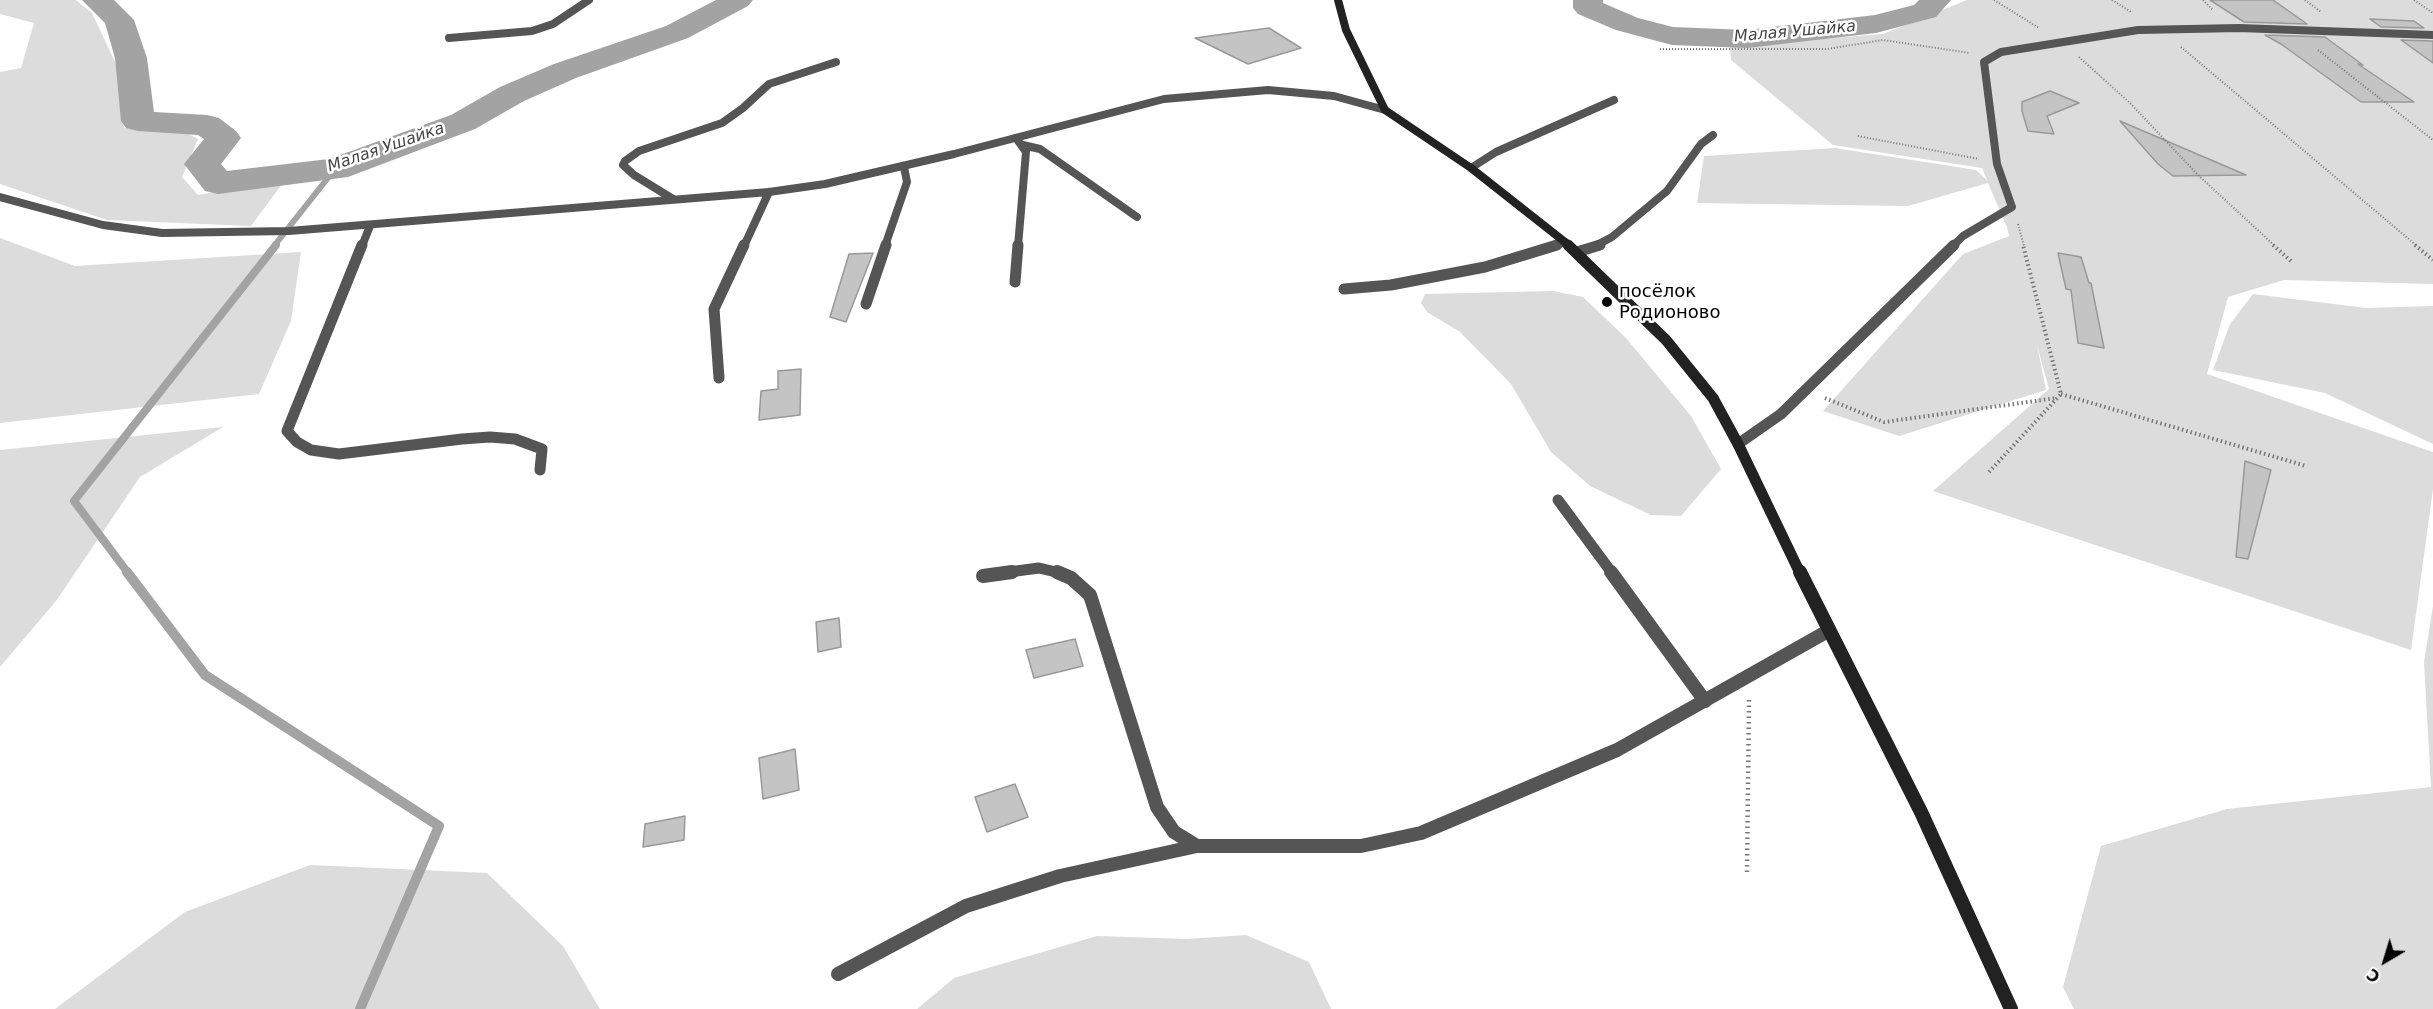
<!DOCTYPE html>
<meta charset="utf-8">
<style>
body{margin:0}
#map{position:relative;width:2433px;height:1009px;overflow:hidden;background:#fff;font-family:"DejaVu Sans",sans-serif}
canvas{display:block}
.north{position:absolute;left:2355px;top:931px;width:60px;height:60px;-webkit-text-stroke:4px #fff;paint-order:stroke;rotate:218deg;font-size:16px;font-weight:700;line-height:24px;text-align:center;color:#000}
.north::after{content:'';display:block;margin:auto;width:21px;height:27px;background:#000;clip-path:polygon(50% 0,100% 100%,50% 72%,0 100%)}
</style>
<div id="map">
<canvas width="2433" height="1009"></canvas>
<div class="north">С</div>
</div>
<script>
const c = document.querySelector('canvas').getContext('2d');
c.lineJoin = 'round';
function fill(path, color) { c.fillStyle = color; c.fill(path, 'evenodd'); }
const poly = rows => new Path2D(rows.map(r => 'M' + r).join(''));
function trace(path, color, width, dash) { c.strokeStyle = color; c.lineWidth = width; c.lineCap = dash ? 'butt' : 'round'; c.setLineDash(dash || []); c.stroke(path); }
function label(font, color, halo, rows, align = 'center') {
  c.font = font + ' "DejaVu Sans",sans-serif'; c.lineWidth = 5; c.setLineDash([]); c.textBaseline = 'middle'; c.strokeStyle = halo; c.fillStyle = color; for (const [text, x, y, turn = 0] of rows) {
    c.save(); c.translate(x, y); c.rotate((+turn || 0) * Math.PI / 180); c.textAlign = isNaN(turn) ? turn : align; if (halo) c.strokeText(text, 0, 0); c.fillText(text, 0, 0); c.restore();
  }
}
fill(poly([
 [0,0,76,0,92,13,116,64,124,128,181,130,198,139,182,177,198,195,285,180,251,226,107,220,0,184,0,72,21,68,34,23,0,14],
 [1967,0,2433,0,2433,284,2284,280,2228,297,2207,374,2433,452,2433,489,2411,650,1933,491,2049,389,2037,345,2046,390,1899,436,1823,411,1963,254,2009,236,2007,227,1988,183,1908,206,1697,203,1704,156,1835,148,1976,170,1987,180,1982,168,1833,145,1731,60,1730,46,1883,34],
 [0,238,75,266,301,252,291,321,259,394,0,423],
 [1553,291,1583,297,1626,338,1691,416,1721,469,1681,516,1651,515,1590,486,1551,452,1511,384,1460,332,1427,312,1421,303,1425,294],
 [2253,294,2366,308,2433,306,2433,444,2325,393,2213,370,2230,324],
 [223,427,140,477,56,601,0,667,0,450],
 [2433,606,2433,1009,2074,1009,2063,987,2101,846,2227,809,2431,787,2424,662],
 [310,865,487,873,563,946,600,1009,55,1009,185,912],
 [1246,935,1309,962,1331,1009,917,1009,954,978,1097,936,1187,939]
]), '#dcdcdc');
trace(poly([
 [274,246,335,169]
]), '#a3a3a3', 6);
trace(poly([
 [128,573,74,501,276,245]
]), '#a3a3a3', 8);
trace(poly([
 [127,572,205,675,439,826,360,1009]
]), '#a3a3a3', 10);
fill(poly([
 [82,0,114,0,134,20,147,58,154,112,207,115,219,118,236,131,241,138,221,164,227,171,329,159,451,115,500,87,554,64,666,26,716,0,753,0,748,6,688,38,576,78,524,101,475,129,348,177,218,194,205,191,184,164,204,139,198,135,138,131,126,128,121,121,115,58,105,23,82,0],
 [1573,0,1603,0,1603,3,1638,18,1673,27,1747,30,1875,15,1914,5,1919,0,1951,0,1936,17,1876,33,1747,48,1672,45,1616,30,1578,14,1573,8,1573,0]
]), '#a3a3a3');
const building = poly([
 [2210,0,2273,0,2307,24,2244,22,2210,0],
 [2370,19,2414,21,2424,28,2381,27,2370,19],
 [1269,28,1301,48,1248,64,1195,38,1269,28],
 [2265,35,2325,37,2363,65,2358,64,2414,102,2361,102,2281,44,2265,35],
 [2401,40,2433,41,2433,63,2401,40],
 [2050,91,2079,103,2047,116,2054,134,2028,131,2022,111,2022,102,2050,91],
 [2120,121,2246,175,2173,176,2158,164,2120,121],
 [873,253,846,322,830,317,849,254,873,253],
 [2058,253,2081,257,2089,283,2091,283,2104,348,2078,343,2071,290,2066,289,2058,253],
 [801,369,800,415,759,420,761,391,778,389,778,371,801,369],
 [2245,461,2271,470,2248,559,2236,557,2245,461],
 [839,618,841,647,818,652,816,622,839,618],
 [1075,639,1083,666,1034,678,1026,650,1075,639],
 [795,749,799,790,763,799,759,758,795,749],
 [1015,784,1028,817,987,832,975,797,1015,784],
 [685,816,684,840,643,847,645,824,685,816]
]);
fill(building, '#c4c4c4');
trace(building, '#999', 1.5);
trace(poly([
 [1994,0,2039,28],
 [2112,0,2131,12],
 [2203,0,2213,10],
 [2305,0,2321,12],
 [2414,0,2433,13],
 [2181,47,2417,246],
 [1660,49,1827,49,1883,40,1970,53],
 [2318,50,2433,140],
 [2079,57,2130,103,2198,175,2275,246],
 [1858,136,1979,159],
 [2018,224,2024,246]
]), '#777', 2, [1, 2]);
trace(poly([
 [2273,245,2291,261],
 [2415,245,2433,260],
 [2061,394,2306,466],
 [1825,398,1884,422,2057,398],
 [1989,472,2061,394,2023,245]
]), '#777', 4, [1.5, 3]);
trace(poly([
 [1747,872,1749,700]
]), '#777', 4.5, [1.5, 4]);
trace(poly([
 [1016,138,1026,152,1018,246],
 [1023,145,1040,149,1137,217],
 [1471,168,1496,152,1614,100],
 [362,246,370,226],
 [885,246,907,182,904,167],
 [1552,246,1565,242],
 [1595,246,1612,237,1667,191,1701,144,1713,135]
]), '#555', 8);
trace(poly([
 [362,245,287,431,297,442,311,450,339,454,462,439,490,437,515,439,542,449,540,470],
 [1577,252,1600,245],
 [1015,282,1018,245],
 [1344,289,1391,285,1485,267,1557,245],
 [866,304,886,245],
 [1558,500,1612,573],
 [1001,573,1039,568,1060,573]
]), '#555', 11);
trace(poly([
 [1057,572,1071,578,1090,595,1157,807,1174,832,1197,846],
 [1611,572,1705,701],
 [983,576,1012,572]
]), '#555', 14);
trace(poly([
 [449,38,532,31,553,24,589,0],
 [0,197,103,225,162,233,289,231,769,192,825,184,954,154,1164,99,1268,90,1334,96,1385,110],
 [673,199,634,175,623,165,625,161,639,151,722,123,743,108,769,84,836,62],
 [744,246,769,192],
 [1953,246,1963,236,2012,207,1997,164,1984,62,2001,52,2138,30,2239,28,2433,35]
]), '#555', 8);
trace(poly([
 [719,378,714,309,744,245],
 [1738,444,1781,414,1954,245]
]), '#555', 11);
trace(poly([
 [838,974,966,906,1060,876,1197,846,1361,846,1421,833,1617,750,1828,631]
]), '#555', 14);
trace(poly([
 [1338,0,1346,30,1385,110,1471,168,1570,246]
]), '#222', 8);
trace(poly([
 [1568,245,1666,340,1713,398,1738,444,1800,573]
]), '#222', 11);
trace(poly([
 [1800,572,1921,812,2011,1009]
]), '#222', 14);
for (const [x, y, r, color] of [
 [1607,302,6,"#000"]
]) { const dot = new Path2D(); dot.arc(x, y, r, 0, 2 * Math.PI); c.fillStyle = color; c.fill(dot); trace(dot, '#fff', 2); }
label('italic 16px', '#444', '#fff', [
 ["Малая Ушайка",1795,32,-5],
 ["Малая Ушайка",386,148,-19]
]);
label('18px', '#000', '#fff', [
 ["посёлок",1619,292],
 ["Родионово",1619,313]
], 'left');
</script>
